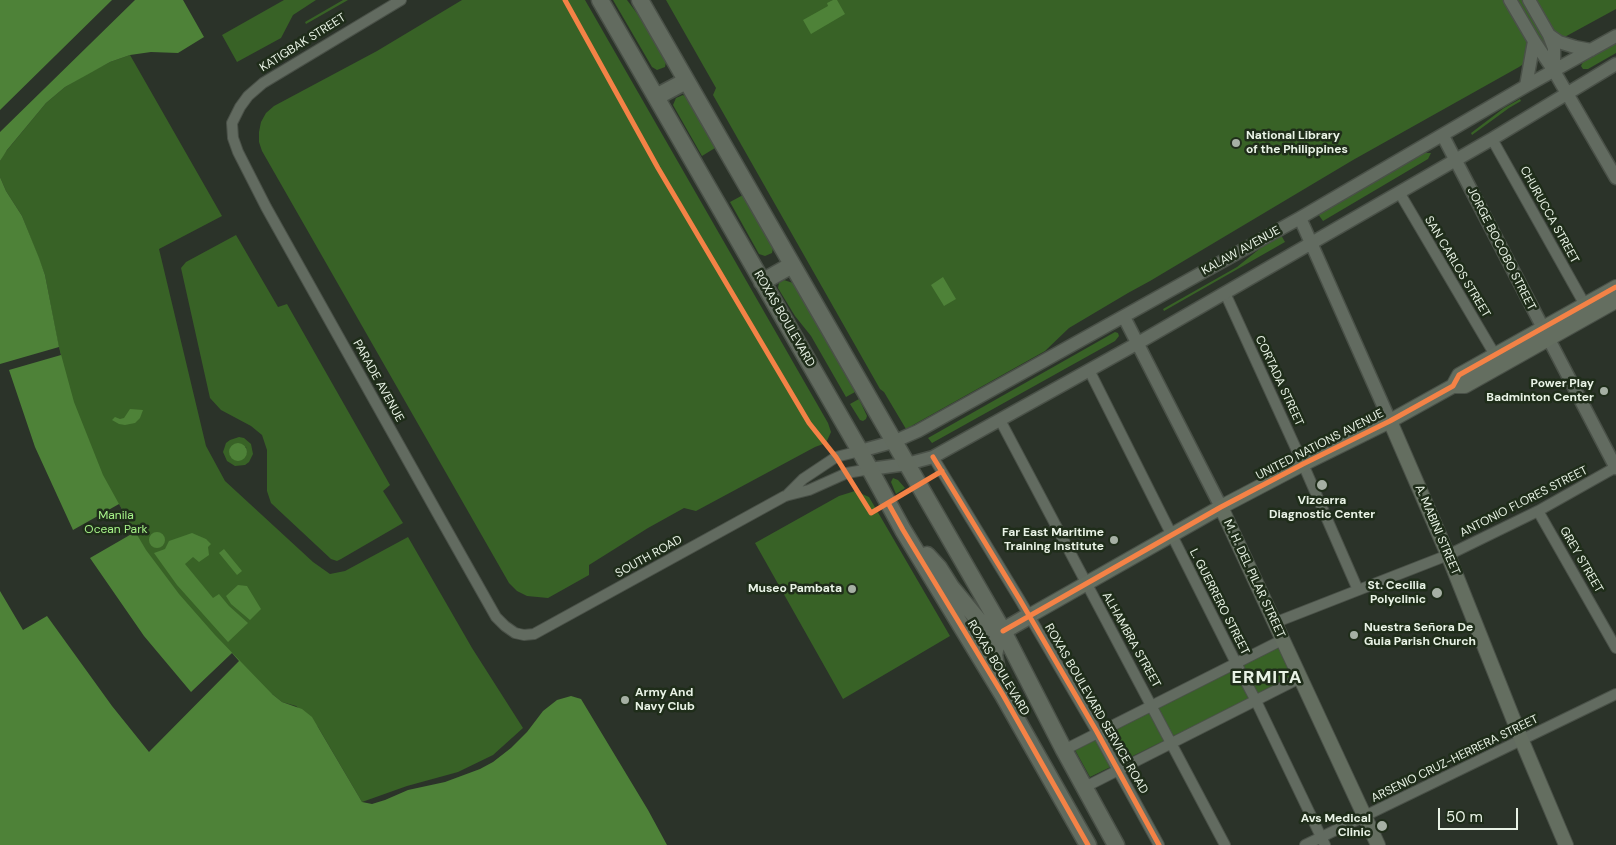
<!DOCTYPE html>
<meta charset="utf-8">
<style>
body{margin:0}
#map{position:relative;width:1616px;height:845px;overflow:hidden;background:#2b3329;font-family:"DM Sans",sans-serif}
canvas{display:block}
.scale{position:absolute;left:1438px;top:808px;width:80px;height:22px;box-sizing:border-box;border:2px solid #e9f3e6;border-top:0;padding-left:6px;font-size:15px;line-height:18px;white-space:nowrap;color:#e9f3e6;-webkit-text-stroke:4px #1f2d1a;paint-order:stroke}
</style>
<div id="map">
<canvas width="1616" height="845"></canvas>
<div class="scale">50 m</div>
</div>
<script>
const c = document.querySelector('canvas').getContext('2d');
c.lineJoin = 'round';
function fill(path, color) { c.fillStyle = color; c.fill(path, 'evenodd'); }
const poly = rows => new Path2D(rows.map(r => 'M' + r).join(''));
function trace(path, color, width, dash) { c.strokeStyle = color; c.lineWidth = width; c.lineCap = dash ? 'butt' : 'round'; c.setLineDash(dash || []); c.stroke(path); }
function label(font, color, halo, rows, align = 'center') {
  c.font = font + ' "DM Sans",sans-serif'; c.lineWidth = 5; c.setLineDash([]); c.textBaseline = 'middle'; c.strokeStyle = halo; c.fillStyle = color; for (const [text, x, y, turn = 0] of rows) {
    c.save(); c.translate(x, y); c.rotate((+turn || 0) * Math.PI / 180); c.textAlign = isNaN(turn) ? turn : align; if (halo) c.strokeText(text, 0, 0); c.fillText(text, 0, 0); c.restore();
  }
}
fill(poly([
 [284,0,316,0,293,15,281,38,237,62,222,35],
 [343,0,348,0,306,24,305,22],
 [462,0,585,0,828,423,831,432,826,443,815,447,696,511,684,508,648,528,589,565,589,575,548,598,527,596,517,591,509,583,262,151,259,142,259,132,261,122,266,113,274,106,377,51],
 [613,0,627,0,642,20,666,62,665,67,657,70,652,67],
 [666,0,1616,0,1616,9,1561,39,1519,67,1353,160,1150,281,1128,293,1069,328,1045,351,906,429,884,392,880,389,713,95,716,88],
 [1616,43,1616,53,1588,69,1583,69,1581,66,1583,62],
 [130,55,222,216,159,249,206,446,225,481,313,562,330,574,345,571,408,537,472,648,523,728,493,755,458,772,407,786,362,802,318,727,296,706,282,702,272,694,132,732,45,275,22,216,6,191,0,177,0,161,3,155,46,103,65,87,87,74,110,62],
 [683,95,686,97,715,148,702,156,673,105,676,98],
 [1520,99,1521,101,1509,108,1472,135,1471,133,1504,108],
 [1424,153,1431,153,1428,159,1323,221,1318,214],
 [743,195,773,248,772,253,765,256,759,254,730,202],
 [236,235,278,307,287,304,390,485,383,491,403,523,341,559,337,561,331,559,271,503,267,491,267,450,262,435,251,426,221,410,210,398,181,268,186,262],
 [1281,235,1285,242,1164,311,1163,309,1237,267,1263,246],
 [784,280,793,283,855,392,846,397,811,336,795,316,778,288,779,283],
 [1115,332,1118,333,1119,336,1115,341,932,443,928,438],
 [859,399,867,416,866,419,863,421,860,420,850,404],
 [239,437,244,438,251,444,253,454,249,462,245,465,235,466,227,461,223,452,226,443,230,440],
 [246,447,247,453,239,460,231,457,229,452],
 [893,478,898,480,905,488,896,494,891,482],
 [855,491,869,497,950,636,843,699,755,543,839,496],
 [1287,642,1302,673,1090,777,1075,750]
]), '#386226');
fill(poly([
 [0,0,183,0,204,37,178,53,151,52,130,55,110,62,65,87,46,103,7,150,0,161],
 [833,0,837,0,845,14,811,34,803,20,828,6,827,3],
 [0,177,6,191,22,216,39,258,45,275,59,347,74,402,103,475,119,504,146,550,179,594,215,635,272,694,282,702,302,709,312,717,362,802,372,804,385,800,408,790,445,782,480,769,493,762,511,748,527,732,543,711,557,700,571,696,581,699,648,810,667,845,0,845],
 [943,277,956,299,944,306,931,285],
 [130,409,143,410,140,418,135,423,125,425,119,424,112,420,115,417,120,419,124,418],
 '229 452a9 9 0 1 1 18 0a9 9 0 1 1-18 0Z',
 '149 540a8 8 0 1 1 16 0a8 8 0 1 1-16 0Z',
 [192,533,206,539,211,544,208,547,209,555,199,562,193,557,185,564,213,598,219,594,229,606,248,623,228,642,177,585,154,553,165,549,169,541],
 [224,549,242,571,237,575,219,553],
 [238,585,247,586,261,609,250,620,231,604,226,596]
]), '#4e8238');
fill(poly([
 [112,0,135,0,0,132,0,110],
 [59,347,61,355,9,370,35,447,73,530,119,504,135,532,90,558,144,636,191,692,232,653,239,661,149,752,112,706,47,616,23,630,0,591,0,364]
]), '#2b3329');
const minor = poly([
 [401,0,263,83,248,96,240,107,232,123,233,138,238,152,266,207,439,516,496,617,505,626,515,633,524,635,534,634,785,496,809,490,847,473,870,469],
 [1492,139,1585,305],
 [1399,192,1495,355],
 [1225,293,1303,464,1358,590],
 [1089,370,1236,663,1256,701,1325,845],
 [1000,420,1225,845],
 [933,457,1020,600,1097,732,1159,845],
 [786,496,803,479,836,457,860,451],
 [1538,511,1616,648],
 [1274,623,1448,555,1538,511,1616,467],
 [1064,750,1282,640],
 [1085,787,1300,678],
 [1305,845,1616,694]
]);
const tertiary = poly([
 [1510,0,1534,41,1554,71,1616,178],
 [1529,0,1549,35,1554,48,1554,71],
 [1549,35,1559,42,1575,47,1591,50],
 [1526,86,1534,41],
 [1443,136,1616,468],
 [1300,218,1390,421],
 [1124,317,1221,507],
 [860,451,893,442,918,431,1300,218,1526,86,1616,36],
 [870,469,907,464,933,457,1138,343,1492,139,1616,64]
]);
const secondary = poly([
 [1453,386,1459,375,1616,287],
 [1390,421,1448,555,1522,741,1566,845],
 [1221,507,1378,845],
 [1029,616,1221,507,1303,464,1390,421,1453,386,1465,386,1616,301]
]);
const trunk = poly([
 [600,0,860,451,903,530,1003,695,1088,845],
 [640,0,1003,631,1064,750,1116,845],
 [656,97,686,81],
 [762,282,792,265],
 [927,555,939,568,951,587,980,622,986,627,1003,631],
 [999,681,994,655,998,637,1003,631,1029,616]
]);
trace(minor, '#4a5148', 12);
trace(tertiary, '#4a5148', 15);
trace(secondary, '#4a5148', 16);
trace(trunk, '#4a5148', 19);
trace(minor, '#626b60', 10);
trace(tertiary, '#626b60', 12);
trace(secondary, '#646e60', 14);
trace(trunk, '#626b5f', 16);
trace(poly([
 [565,0,658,168,809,423,836,457,871,513,942,471],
 [933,457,1020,600,1097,732,1159,845],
 [888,503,903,530,1003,695,1088,845],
 [1003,631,1221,507,1303,464,1390,421,1453,386,1459,375,1616,287]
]), '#f48246', 5);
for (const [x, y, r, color] of [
 [1236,143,5,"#a6b0a4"],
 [1604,391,5,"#a6b0a4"],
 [1322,485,6,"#a6b0a4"],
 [1114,540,5,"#a6b0a4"],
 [852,589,5,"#a6b0a4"],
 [1437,593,6,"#a6b0a4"],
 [1354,635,5,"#a6b0a4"],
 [625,700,5,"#a6b0a4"],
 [1382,826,6,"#a6b0a4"]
]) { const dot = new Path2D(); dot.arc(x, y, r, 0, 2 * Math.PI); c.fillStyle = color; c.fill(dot); trace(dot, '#1f2d1a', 2); }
label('12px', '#e9f3e6', '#1f2d1a', [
 ["KATIGBAK STREET",303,43,-32],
 ["CHURUCCA STREET",1549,215,61],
 ["JORGE BOCOBO STREET",1501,249,63],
 ["KALAW AVENUE",1241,251,-29],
 ["SAN CARLOS STREET",1457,267,59],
 ["ROXAS BOULEVARD",784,319,60],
 ["PARADE AVENUE",378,381,61],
 ["CORTADA STREET",1279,381,65],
 ["UNITED NATIONS AVENUE",1320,445,-27],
 ["ANTONIO FLORES STREET",1524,502,-27],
 ["A. MABINI STREET",1437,530,67],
 ["SOUTH ROAD",649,557,-29],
 ["GREY STREET",1581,560,60],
 ["M. H. DEL PILAR STREET",1254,579,65],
 ["L. GUERRERO STREET",1219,602,63],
 ["ALHAMBRA STREET",1131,640,61],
 ["ROXAS BOULEVARD",998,668,59],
 ["ROXAS BOULEVARD SERVICE ROAD",1096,709,60],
 ["ARSENIO CRUZ-HERRERA STREET",1455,759,-26]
]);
label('bold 12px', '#e9f3e6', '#1f2d1a', [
 ["National Library",1246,136,"left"],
 ["of the Philippines",1246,150,"left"],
 ["Power Play",1594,384],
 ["Badminton Center",1594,398],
 ["Vizcarra",1322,501,"center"],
 ["Diagnostic Center",1322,515,"center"],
 ["Far East Maritime",1104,533],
 ["Training Institute",1104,547],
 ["St. Cecilia",1426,586],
 ["Polyclinic",1426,600],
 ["Museo Pambata",842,589],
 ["Nuestra Señora De",1364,628,"left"],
 ["Guia Parish Church",1364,642,"left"],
 ["Army And",635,693,"left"],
 ["Navy Club",635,707,"left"],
 ["Avs Medical",1371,819],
 ["Clinic",1371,833]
], 'right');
label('12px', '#a6f288', '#1f2d1a', [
 ["Manila",116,516],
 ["Ocean Park",116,530]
]);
c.letterSpacing = '1px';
label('bold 18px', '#e9f3e6', '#1f2d1a', [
 ["ERMITA",1267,678]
]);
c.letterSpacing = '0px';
</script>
